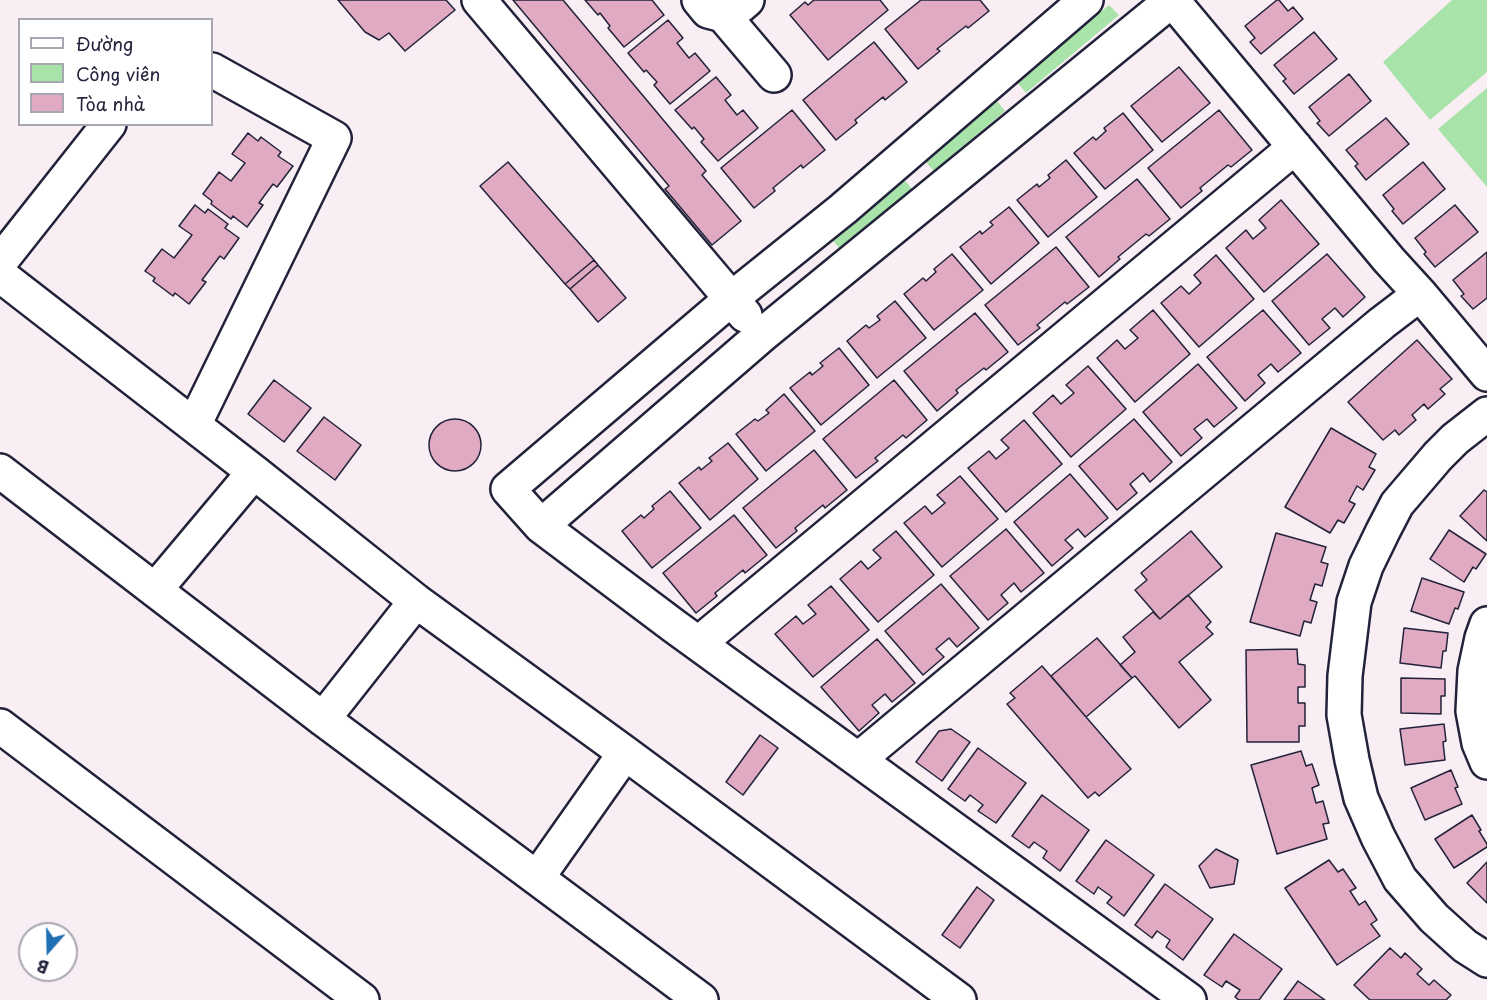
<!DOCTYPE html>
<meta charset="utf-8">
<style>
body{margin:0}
#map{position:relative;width:1487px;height:1000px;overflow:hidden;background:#f9eef3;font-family:"Playpen Sans",sans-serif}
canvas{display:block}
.legend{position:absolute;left:18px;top:18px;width:195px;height:108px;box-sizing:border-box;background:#fff;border:2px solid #a7a7b1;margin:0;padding:8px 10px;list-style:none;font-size:18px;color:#22223b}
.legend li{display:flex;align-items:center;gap:12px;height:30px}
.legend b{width:30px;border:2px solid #a7a7b1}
.north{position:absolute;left:18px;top:922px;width:60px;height:60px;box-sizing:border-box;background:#fff;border:2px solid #a7a7b1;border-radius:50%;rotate:200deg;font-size:16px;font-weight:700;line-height:24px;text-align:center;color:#22223b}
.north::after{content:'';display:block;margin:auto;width:21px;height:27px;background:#1f6fb2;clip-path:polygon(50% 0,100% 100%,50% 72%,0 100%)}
</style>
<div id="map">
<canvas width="1487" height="1000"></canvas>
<ul class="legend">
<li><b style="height:8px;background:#fff"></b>Đường</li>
<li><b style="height:16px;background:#a8e3a9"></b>Công viên</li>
<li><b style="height:16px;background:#e0aac2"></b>Tòa nhà</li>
</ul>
<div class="north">B</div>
</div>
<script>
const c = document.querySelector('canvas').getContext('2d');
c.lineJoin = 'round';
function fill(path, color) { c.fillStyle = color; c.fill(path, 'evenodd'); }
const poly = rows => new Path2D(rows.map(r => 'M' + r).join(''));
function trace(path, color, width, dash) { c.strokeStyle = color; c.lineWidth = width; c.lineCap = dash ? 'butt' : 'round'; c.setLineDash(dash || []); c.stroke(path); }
fill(poly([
 [1452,0,1487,0,1487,72,1430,120,1383,62],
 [1109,5,1119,15,1026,93,1017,82],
 [1487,88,1487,187,1438,129],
 [996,100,1005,111,934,171,924,160],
 [903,178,912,189,840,249,831,238]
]), '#a8e3a9');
const building = poly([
 [338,0,446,0,455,10,405,51,389,33,379,40,365,32,338,0],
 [513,0,563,0,706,171,702,175,741,221,712,245,665,189,669,186,513,0],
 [585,0,652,0,664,15,624,47,608,28,610,26,600,13,598,15,585,0],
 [814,0,880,0,888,10,828,60,790,15,805,2,808,5,814,0],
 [921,0,980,0,989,11,968,28,966,26,937,49,940,51,918,69,885,29,921,0],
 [1277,0,1279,0,1288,11,1293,7,1303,19,1261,54,1250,42,1255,38,1245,26,1277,0],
 [668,20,683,38,677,43,689,58,695,53,710,71,670,104,654,85,657,82,646,70,644,72,628,53,668,20],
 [1314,32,1337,59,1294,94,1283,81,1286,79,1274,65,1314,32],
 [874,42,907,82,885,100,883,97,855,120,857,123,836,140,803,100,874,42],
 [1179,67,1210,103,1162,142,1131,106,1179,67],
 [1349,74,1371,101,1329,136,1317,123,1320,121,1309,107,1349,74],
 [716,77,731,95,725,100,737,115,743,110,758,128,718,161,701,142,704,139,694,127,692,129,675,110,716,77],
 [792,110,825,150,803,168,801,165,773,188,775,191,754,208,721,168,792,110],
 [1219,110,1252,150,1231,167,1228,165,1200,188,1202,191,1181,208,1148,168,1219,110],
 [1123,113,1153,150,1105,189,1074,153,1093,137,1096,140,1106,131,1104,128,1123,113],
 [1386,118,1409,144,1366,180,1355,166,1358,164,1346,150,1386,118],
 [248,133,258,141,261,137,281,152,278,156,293,166,277,187,273,184,259,203,263,205,247,227,233,216,231,219,211,204,212,201,203,194,219,172,231,181,245,163,232,154,248,133],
 [1066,160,1097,197,1048,237,1017,200,1037,184,1039,187,1050,178,1048,175,1066,160],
 [508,162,594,260,565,284,480,186,508,162],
 [1423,162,1445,189,1403,224,1392,211,1394,209,1383,195,1423,162],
 [1137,179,1170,219,1149,236,1146,234,1118,257,1120,259,1099,277,1066,237,1137,179],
 [1281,200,1319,244,1264,292,1226,248,1246,230,1253,239,1266,228,1259,220,1281,200],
 [195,205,205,213,208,209,228,224,225,228,239,238,224,259,220,256,202,280,206,282,189,304,175,293,173,296,153,281,155,278,145,271,162,249,174,258,192,235,179,226,195,205],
 [1455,205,1478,232,1435,267,1424,254,1426,252,1415,238,1455,205],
 [1009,207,1039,243,991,284,960,247,980,231,982,234,993,225,990,222,1009,207],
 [1056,247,1089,287,1067,304,1065,302,1037,325,1040,328,1018,345,985,305,1056,247],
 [1487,252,1487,298,1473,309,1461,296,1464,294,1453,280,1487,252],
 [952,254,983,290,934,330,904,294,923,278,926,281,936,272,934,269,952,254],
 [1327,254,1365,297,1343,317,1335,308,1322,319,1330,328,1309,345,1272,301,1327,254],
 [1216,255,1254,299,1199,347,1161,303,1181,286,1189,294,1201,283,1194,275,1216,255],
 [594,260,598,265,570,289,565,284,594,260],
 [598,265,626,298,598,322,570,289,598,265],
 [895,301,926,338,877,378,847,341,866,325,869,328,880,320,877,316,895,301],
 [1153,310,1190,354,1135,402,1097,358,1117,340,1125,349,1138,338,1130,330,1153,310],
 [1263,310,1301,353,1278,372,1271,364,1258,375,1265,383,1245,401,1207,357,1263,310],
 [975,313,1008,352,986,370,984,368,956,390,958,393,937,411,904,371,975,313],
 [1417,340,1452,379,1440,389,1445,394,1428,409,1424,404,1412,415,1416,420,1399,435,1395,430,1383,440,1348,402,1417,340],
 [839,348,869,385,821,425,790,388,810,372,812,375,823,366,820,363,839,348],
 [1198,364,1237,408,1214,427,1207,419,1194,429,1202,438,1181,456,1143,412,1198,364],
 [1088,366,1126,409,1071,457,1033,413,1053,395,1061,404,1074,393,1066,385,1088,366],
 [274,380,311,408,284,442,248,414,274,380],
 [894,380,927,420,906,438,903,435,875,458,878,461,856,478,823,439,894,380],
 [784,394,815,431,766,471,736,434,755,419,758,421,769,413,766,410,784,394],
 [324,417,361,445,335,480,297,451,324,417],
 '429 445a26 26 0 1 1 52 0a26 26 0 1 1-52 0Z',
 [1134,419,1172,462,1150,482,1143,473,1130,484,1137,493,1117,510,1079,466,1134,419],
 [1024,420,1062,464,1006,512,968,468,989,451,996,459,1009,448,1001,440,1024,420],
 [1331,428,1376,454,1369,467,1375,470,1363,490,1357,486,1349,501,1355,504,1344,523,1338,520,1330,533,1285,507,1331,428],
 [728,443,758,479,710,520,679,483,699,467,701,470,712,461,709,458,728,443],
 [814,450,847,490,825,508,823,505,795,528,797,531,776,548,743,508,814,450],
 [1070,474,1108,518,1085,537,1078,529,1065,540,1073,548,1052,566,1014,522,1070,474],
 [960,476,998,519,942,567,904,523,925,506,932,514,945,503,937,495,960,476],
 [1484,490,1487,492,1487,541,1460,516,1484,490],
 [670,491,701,528,652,568,622,531,641,515,644,518,654,509,652,506,670,491],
 [734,515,767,555,745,573,743,570,715,593,717,596,696,613,663,573,734,515],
 [1006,529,1044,573,1021,592,1014,583,1001,595,1008,603,988,620,950,576,1006,529],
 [1449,530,1486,554,1476,569,1473,567,1464,582,1430,559,1449,530],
 [896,531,934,575,878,622,840,579,861,561,868,569,881,558,873,550,896,531],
 [1191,531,1222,567,1160,619,1135,590,1147,580,1141,573,1191,531],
 [1276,533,1326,547,1321,562,1328,564,1322,586,1315,584,1310,600,1317,602,1311,623,1304,621,1300,636,1250,622,1276,533],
 [1422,578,1464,592,1458,609,1455,608,1449,624,1411,611,1422,578],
 [941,584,979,628,957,647,949,638,936,649,944,657,923,675,885,631,941,584],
 [831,586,869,630,813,677,775,634,796,616,803,624,816,614,808,605,831,586],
 [1188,595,1211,622,1206,627,1213,634,1179,662,1211,700,1179,728,1135,676,1132,678,1120,665,1135,652,1123,637,1153,612,1160,619,1188,595],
 [1404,628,1448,633,1446,651,1443,651,1441,668,1400,663,1404,628],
 [1097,638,1132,678,1086,717,1051,676,1097,638],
 [877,639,915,683,892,702,885,694,872,705,879,713,859,731,821,687,877,639],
 [1297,649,1298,664,1305,665,1305,687,1298,687,1298,703,1305,703,1305,726,1299,726,1299,742,1247,742,1246,650,1297,649],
 [1042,666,1131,769,1099,796,1095,792,1088,798,1007,704,1015,698,1010,693,1042,666],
 [1401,678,1445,679,1445,696,1441,696,1441,714,1401,713,1401,678],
 [1444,724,1446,741,1443,742,1445,760,1405,765,1400,729,1444,724],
 [951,729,970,742,942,781,916,762,939,731,951,729],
 [760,735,778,748,743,795,726,782,760,735],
 [978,748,1026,783,996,823,978,811,983,805,970,795,965,801,948,789,978,748],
 [1301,751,1306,766,1312,764,1319,785,1312,788,1316,803,1323,801,1329,823,1323,824,1327,839,1277,854,1251,765,1301,751],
 [1451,770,1458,787,1455,788,1462,804,1425,820,1411,788,1451,770],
 [1042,795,1089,830,1060,871,1043,858,1047,851,1034,842,1029,848,1012,836,1042,795],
 [1472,815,1481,830,1479,831,1487,844,1487,847,1454,868,1435,839,1472,815],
 [1106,840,1154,875,1124,916,1107,903,1112,897,1098,887,1094,894,1076,881,1106,840],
 [1216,849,1238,860,1234,884,1210,888,1199,866,1216,849],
 [1329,860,1338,872,1343,869,1356,888,1350,891,1359,905,1365,901,1377,920,1371,924,1380,936,1337,965,1285,888,1329,860],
 [1487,862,1487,903,1467,883,1487,862],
 [1165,884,1213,919,1183,960,1166,947,1170,940,1157,931,1152,938,1135,925,1165,884],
 [977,887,994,900,960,948,942,935,977,887],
 [1234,934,1282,969,1259,1000,1239,1000,1235,997,1240,990,1226,981,1222,987,1204,975,1234,934],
 [1390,948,1401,958,1405,953,1422,969,1417,974,1429,985,1434,980,1451,995,1446,1000,1370,1000,1354,985,1390,948],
 [1298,981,1325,1000,1284,1000,1298,981]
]);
fill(building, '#e0aac2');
trace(building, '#22223b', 1.5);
const minor = poly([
 [479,0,745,315],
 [699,0,708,11,723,15,740,6,747,0],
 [1086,0,843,209,731,299,508,489,541,526,674,626,1189,1000],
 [1172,0,1389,260,1420,294,1487,374],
 [723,15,774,75],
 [0,262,109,124],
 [0,275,254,472,416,601,625,753,959,1000],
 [1487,414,1455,439,1438,456,1397,504,1383,531,1366,566,1354,602,1345,676,1344,715,1352,760,1361,798,1378,837,1400,879,1434,918,1465,946,1487,960],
 [194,425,334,138,212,70],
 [0,471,323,719,701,1000],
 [541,526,762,335,1172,0],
 [155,590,254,472],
 [1487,624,1482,638,1475,671,1473,711,1479,743,1487,762],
 [699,643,1295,147],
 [323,719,416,601],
 [0,726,362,1000],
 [859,759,1382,323,1420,294],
 [537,878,625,753]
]);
trace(minor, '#22223b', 38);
trace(minor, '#fff', 33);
</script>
